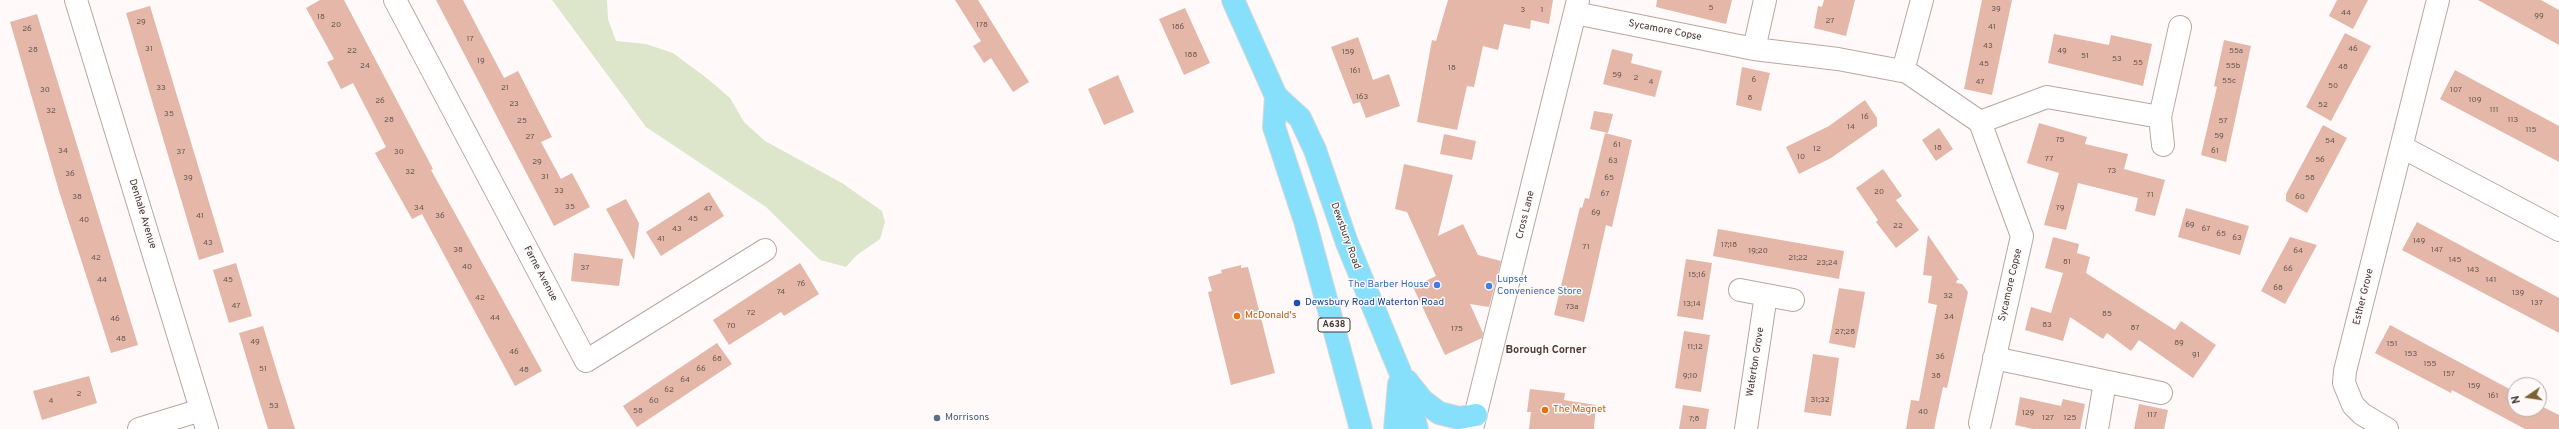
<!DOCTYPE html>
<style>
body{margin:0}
#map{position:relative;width:2559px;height:429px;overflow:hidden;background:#fffaf9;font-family:Overpass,sans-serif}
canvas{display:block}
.north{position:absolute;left:2507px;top:377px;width:40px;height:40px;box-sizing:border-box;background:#fffaf9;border:1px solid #b3acab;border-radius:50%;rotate:257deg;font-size:11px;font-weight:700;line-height:16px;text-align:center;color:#403836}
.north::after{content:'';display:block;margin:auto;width:14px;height:18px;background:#7c6233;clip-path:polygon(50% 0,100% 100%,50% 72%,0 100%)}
</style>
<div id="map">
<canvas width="2559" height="429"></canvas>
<div class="north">N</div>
</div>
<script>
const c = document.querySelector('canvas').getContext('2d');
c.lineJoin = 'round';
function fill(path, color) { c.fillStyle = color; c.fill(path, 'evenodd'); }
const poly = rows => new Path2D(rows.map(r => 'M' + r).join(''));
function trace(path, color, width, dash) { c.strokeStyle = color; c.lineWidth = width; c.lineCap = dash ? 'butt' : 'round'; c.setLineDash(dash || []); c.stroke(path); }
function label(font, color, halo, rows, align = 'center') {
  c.font = font + ' Overpass,sans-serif'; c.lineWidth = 3; c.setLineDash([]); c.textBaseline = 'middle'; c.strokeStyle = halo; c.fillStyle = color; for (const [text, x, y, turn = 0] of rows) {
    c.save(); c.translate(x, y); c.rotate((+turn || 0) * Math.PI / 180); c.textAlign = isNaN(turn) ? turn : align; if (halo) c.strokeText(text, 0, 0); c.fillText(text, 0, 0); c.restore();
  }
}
fill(poly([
 [552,0,607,0,608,19,616,41,646,44,673,53,708,79,730,98,744,122,765,141,842,183,882,211,885,222,880,239,857,255,846,267,820,260,766,207,646,127]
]), '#dde6ca');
fill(poly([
 [320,0,344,0,433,169,431,170,542,371,515,386,422,214,412,219,375,153,386,147,353,83,341,89,327,62,334,59,306,8],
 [436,0,463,0,504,78,518,71,552,137,541,142,561,179,572,173,590,207,554,226],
 [955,0,978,0,1029,82,1013,92,991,58,984,63,973,46,981,41],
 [1448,0,1553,0,1549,24,1531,20,1530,29,1504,24,1498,50,1483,46,1474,87,1467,86,1457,130,1417,122,1432,40,1436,41],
 [1657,0,1732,0,1726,24,1656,7],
 [1824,0,1855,0,1846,36,1814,28,1818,6,1822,7],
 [1982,0,2012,0,1992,95,1964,89],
 [2337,0,2368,0,2353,29,2329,16],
 [2478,0,2541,0,2559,10,2559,45],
 [150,6,224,252,199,260,126,13],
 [1185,8,1210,63,1184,75,1159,19],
 [37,14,138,345,111,353,59,191,10,22],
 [2345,33,2371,46,2331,121,2306,107],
 [2054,34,2109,45,2111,35,2152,44,2143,86,2048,63],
 [1358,37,1373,80,1389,74,1400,106,1366,118,1360,102,1353,104,1331,47],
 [2224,40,2251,46,2226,162,2201,155,2217,87,2214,86],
 [1612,49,1633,54,1631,63,1662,71,1655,97,1603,84],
 [1742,67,1770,73,1761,111,1736,105],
 [2455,70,2559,126,2559,162,2440,99],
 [1118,75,1134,112,1104,125,1088,89],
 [1865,100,1877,118,1877,126,1831,158,1799,174,1786,147,1829,126],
 [1594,111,1613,114,1608,133,1590,129],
 [2039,123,2087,137,2085,144,2128,154,2124,169,2165,180,2155,216,2135,211,2138,198,2078,183,2066,230,2044,225,2059,173,2027,163],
 [2323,125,2347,138,2307,213,2286,201,2286,194],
 [1939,128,1953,149,1936,161,1922,140],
 [1605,133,1632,140,1612,227,1606,225,1584,322,1554,315,1580,207,1582,208,1585,198,1589,199],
 [1444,134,1476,141,1472,160,1440,154],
 [1404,164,1453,175,1438,236,1463,224,1478,255,1501,261,1489,307,1470,304,1483,333,1482,338,1445,355,1413,287,1436,276,1407,212,1395,209],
 [1883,169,1902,196,1896,200,1919,230,1896,248,1876,222,1878,220,1856,188],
 [709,192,724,216,661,256,646,232],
 [626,199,639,223,634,260,606,209],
 [2186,208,2249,226,2240,255,2178,237],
 [2417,222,2559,298,2559,333,2402,250],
 [1718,229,1844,251,1839,279,1713,256],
 [1928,235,1959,280,1957,280,1956,283,1962,284,1968,292,1947,388,1943,387,1934,429,1906,429,1911,400,1919,401,1937,305,1928,303,1932,276,1923,275],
 [2053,237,2079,244,2077,253,2090,257,2086,273,2175,330,2181,321,2216,345,2193,378,2139,340,2131,351,2107,333,2103,339,2070,317,2063,341,2025,330,2031,307,2051,313,2063,273,2045,268],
 [2290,237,2317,245,2285,304,2261,291],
 [574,253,623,259,619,286,571,281],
 [1686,259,1712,263,1703,320,1677,316],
 [236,263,252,316,229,323,213,270],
 [800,263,819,294,784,316,781,312,729,345,713,320],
 [1241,265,1241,268,1248,267,1275,373,1231,385,1208,292,1212,291,1208,277,1222,273,1221,270],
 [1839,288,1865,292,1855,348,1829,343],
 [2390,325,2515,392,2515,409,2539,409,2539,405,2559,415,2559,429,2525,429,2452,390,2451,393,2375,353],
 [263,326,279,378,295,429,268,429,258,397,239,333],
 [1684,331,1710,335,1701,392,1675,388],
 [717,343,732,364,637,427,623,406],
 [1813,354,1839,358,1831,416,1804,412],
 [89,376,97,403,42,420,33,391],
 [1530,389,1565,393,1564,400,1596,405,1594,429,1529,429,1531,412,1527,412],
 [2020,397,2061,406,2063,399,2085,404,2080,429,2033,429,2015,425],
 [2139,404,2168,410,2164,429,2134,429],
 [1683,405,1709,409,1706,429,1679,429]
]), '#e4b7a8');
const street = poly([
 [76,0,207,429],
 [395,0,586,361,765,250],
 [1575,13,1754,49,1838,59,1907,72,1980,122,2022,236,1980,423],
 [1754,49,1765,0],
 [1903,71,1922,0],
 [2160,117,2163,145],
 [1980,122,2047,97,2160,117,2180,27],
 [2402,147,2559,230],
 [1740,290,1793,300],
 [1994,358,2161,393],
 [139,429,201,410],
 [1472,429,1578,0],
 [1746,429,1766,295],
 [2097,429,2105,382],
 [2387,429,2362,414,2353,405,2344,383,2345,371,2438,0]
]);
const highway = poly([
 [1233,0,1276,96,1300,118,1315,150,1347,243,1400,372,1417,429],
 [1276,96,1274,127,1305,221,1361,429],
 [1407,381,1422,400,1439,413,1459,418,1476,415],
 [1395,429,1399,384]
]);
trace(street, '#b9a7a0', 24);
trace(highway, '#d9d7d7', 24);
trace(street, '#fff', 22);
trace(highway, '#87e0fb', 22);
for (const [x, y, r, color] of [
 [1437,285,4,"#3f7fe0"],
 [1489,286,4,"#3f7fe0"],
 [1297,303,4,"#1a4fb4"],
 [1237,316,4,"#e8710a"],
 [1545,410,4,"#e8710a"],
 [937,418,4,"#5c6f8a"]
]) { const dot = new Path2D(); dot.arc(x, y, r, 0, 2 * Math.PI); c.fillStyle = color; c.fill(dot); trace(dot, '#fffaf9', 1.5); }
label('8px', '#695852', null, [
 ["5",1711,8],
 ["39",1996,9],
 ["3",1523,10],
 ["1",1542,10],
 ["44",2346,13],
 ["99",2539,16],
 ["18",321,17],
 ["27",1830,21],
 ["29",141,22],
 ["20",336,25],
 ["178",982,25],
 ["186",1178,27],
 ["41",1992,27],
 ["26",27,29],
 ["17",470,39],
 ["43",1988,46],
 ["31",149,49],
 ["46",2353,49],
 ["28",33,50],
 ["22",352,51],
 ["49",2062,51],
 ["55a",2236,51],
 ["159",1348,52],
 ["188",1191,55],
 ["51",2085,56],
 ["53",2117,59],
 ["19",481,61],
 ["55",2138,63],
 ["45",1984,64],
 ["24",365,66],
 ["55b",2233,66],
 ["48",2343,67],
 ["18",1452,68],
 ["161",1355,71],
 ["59",1617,75],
 ["2",1636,78],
 ["6",1754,80],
 ["55c",2229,81],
 ["4",1651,82],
 ["47",1980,82],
 ["50",2333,86],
 ["33",161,88],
 ["21",505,88],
 ["30",45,90],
 ["107",2456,90],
 ["163",1362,97],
 ["8",1750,98],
 ["109",2475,100],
 ["26",380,101],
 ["23",514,104],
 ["52",2323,105],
 ["111",2494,110],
 ["32",51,111],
 ["35",169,114],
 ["16",1865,117],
 ["28",389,120],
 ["113",2513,120],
 ["25",522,121],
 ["57",2223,121],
 ["14",1851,127],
 ["115",2531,130],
 ["59",2219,136],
 ["27",530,137],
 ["75",2060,140],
 ["54",2330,141],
 ["61",1617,145],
 ["18",1938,148],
 ["12",1817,149],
 ["34",63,151],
 ["61",2215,151],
 ["37",181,152],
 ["30",399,152],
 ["10",1801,157],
 ["77",2049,159],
 ["56",2320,160],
 ["63",1613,161],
 ["29",537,162],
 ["73",2112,171],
 ["32",410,172],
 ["36",70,174],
 ["31",545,177],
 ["39",188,178],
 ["65",1609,178],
 ["58",2310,178],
 ["33",559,191],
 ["20",1879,192],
 ["67",1605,194],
 ["71",2150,195],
 ["38",77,197],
 ["60",2300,197],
 ["35",570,207],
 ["34",419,208],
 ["79",2060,208],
 ["47",708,209],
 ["69",1596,213],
 ["41",200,216],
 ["36",440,216],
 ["45",693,219],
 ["40",84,220],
 ["69",2190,225],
 ["22",1898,226],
 ["43",677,229],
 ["67",2206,229],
 ["65",2221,234],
 ["63",2237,238],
 ["41",661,239],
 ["149",2419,241],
 ["43",208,243],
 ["17;18",1729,245],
 ["71",1586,247],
 ["38",458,250],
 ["147",2437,250],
 ["19;20",1758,251],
 ["64",2298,251],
 ["42",96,258],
 ["21;22",1798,258],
 ["145",2455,260],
 ["81",2067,262],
 ["23;24",1827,263],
 ["40",467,267],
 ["37",585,268],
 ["66",2288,269],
 ["143",2473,270],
 ["15;16",1697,275],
 ["44",102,280],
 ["45",228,280],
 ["141",2491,280],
 ["76",801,284],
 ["68",2278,288],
 ["74",781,292],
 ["139",2518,293],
 ["32",1948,296],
 ["42",480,298],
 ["137",2537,303],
 ["13;14",1692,304],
 ["47",236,306],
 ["73a",1572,307],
 ["72",751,313],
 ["85",2107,314],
 ["34",1949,317],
 ["44",495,318],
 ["46",115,319],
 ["83",2047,325],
 ["70",731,326],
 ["87",2135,328],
 ["175",1457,329],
 ["27;28",1845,332],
 ["48",121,339],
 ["49",255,342],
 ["89",2179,343],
 ["151",2392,344],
 ["11;12",1695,347],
 ["46",514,352],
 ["153",2411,354],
 ["91",2196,355],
 ["36",1940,357],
 ["68",717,359],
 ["155",2430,364],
 ["51",263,369],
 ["66",701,369],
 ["48",524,370],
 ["157",2449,374],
 ["9;10",1690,376],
 ["38",1936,376],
 ["64",685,380],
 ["159",2474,386],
 ["62",669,390],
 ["2",79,394],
 ["161",2493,396],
 ["31;32",1820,400],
 ["4",51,401],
 ["60",654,401],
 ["53",274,406],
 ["58",638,411],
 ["40",1923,412],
 ["129",2028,413],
 ["117",2152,415],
 ["127",2048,418],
 ["125",2070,418],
 ["7;8",1694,419]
]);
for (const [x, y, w] of [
 [1334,325,32]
]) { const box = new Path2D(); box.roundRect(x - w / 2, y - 7, w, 14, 3); c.fillStyle = '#fffaf9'; c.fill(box); trace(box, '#403836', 1); }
label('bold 9px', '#403836', null, [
 ["A638",1334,325]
]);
label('10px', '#403836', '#fffaf9', [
 ["Sycamore Copse",1665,31,11],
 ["Denhale Avenue",142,214,73],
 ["Cross Lane",1526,215,-76],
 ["Dewsbury Road",1345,236,70],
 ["Farne Avenue",540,274,62],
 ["Sycamore Copse",2011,285,-77],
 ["Esther Grove",2364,297,-76],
 ["Waterton Grove",1756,362,-81]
]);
label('10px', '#366cbe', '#fffaf9', [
 ["Lupset",1497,280],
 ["Convenience Store",1497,292],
 ["The Barber House",1429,285,"right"]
], 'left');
label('10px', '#164399', '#fffaf9', [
 ["Dewsbury Road Waterton Road",1305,303]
], 'left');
label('10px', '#c56008', '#fffaf9', [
 ["McDonald's",1245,316],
 ["The Magnet",1553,410]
], 'left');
label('10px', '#4e5e75', '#fffaf9', [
 ["Morrisons",945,418]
], 'left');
label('bold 11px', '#4c3c36', '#fffaf9', [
 ["Borough Corner",1546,351]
]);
</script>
